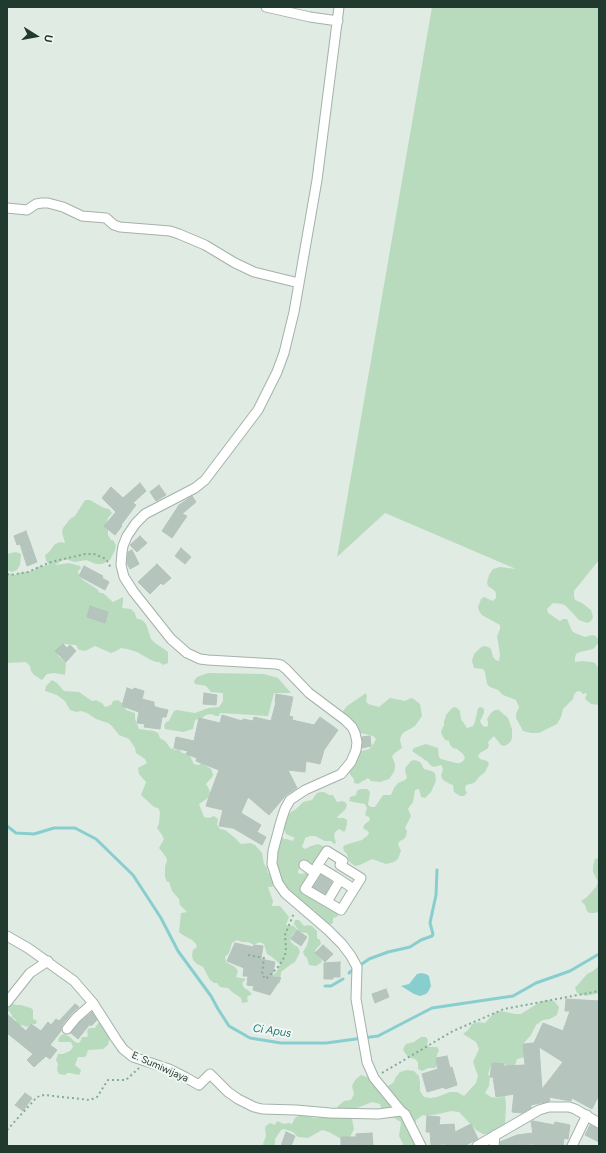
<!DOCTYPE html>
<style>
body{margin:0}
#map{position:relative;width:606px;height:1153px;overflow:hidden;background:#e0ebe4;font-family:Figtree,sans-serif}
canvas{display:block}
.frame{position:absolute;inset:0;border:8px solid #213a30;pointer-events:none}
.north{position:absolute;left:16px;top:16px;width:40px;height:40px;-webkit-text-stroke:3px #f0f7f3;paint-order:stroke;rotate:101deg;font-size:11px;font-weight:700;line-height:16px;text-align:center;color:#213a30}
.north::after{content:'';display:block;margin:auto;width:14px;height:18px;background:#213a30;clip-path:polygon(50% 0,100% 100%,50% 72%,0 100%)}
</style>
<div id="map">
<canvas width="606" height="1153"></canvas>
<div class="frame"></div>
<div class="north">U</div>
</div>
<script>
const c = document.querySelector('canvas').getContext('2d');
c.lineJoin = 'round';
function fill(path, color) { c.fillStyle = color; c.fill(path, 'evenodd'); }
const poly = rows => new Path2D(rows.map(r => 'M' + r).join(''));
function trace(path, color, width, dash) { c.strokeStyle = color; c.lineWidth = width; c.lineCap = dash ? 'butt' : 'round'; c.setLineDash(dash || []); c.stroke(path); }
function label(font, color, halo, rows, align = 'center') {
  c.font = font + ' Figtree,sans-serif'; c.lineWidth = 4; c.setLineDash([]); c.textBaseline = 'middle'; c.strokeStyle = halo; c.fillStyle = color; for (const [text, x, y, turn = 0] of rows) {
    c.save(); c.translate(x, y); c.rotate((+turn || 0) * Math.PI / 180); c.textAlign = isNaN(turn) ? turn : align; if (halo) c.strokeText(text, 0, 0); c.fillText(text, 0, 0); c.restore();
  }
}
fill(poly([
 [432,7,599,7,599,560,574,591,574,596,575,600,582,603,591,610,593,617,591,621,587,623,579,620,566,606,562,604,553,603,547,609,548,613,560,621,563,619,567,619,572,631,575,633,585,637,592,635,596,636,598,639,598,643,596,646,593,649,580,652,576,654,575,658,575,662,582,661,592,662,595,663,599,669,599,705,591,704,585,699,587,693,583,694,580,691,576,692,574,695,573,699,563,709,561,717,557,724,539,733,531,733,523,731,516,718,516,714,519,707,516,700,503,695,498,690,490,687,487,684,485,672,483,669,474,668,472,661,474,654,480,648,484,646,488,647,491,649,493,657,496,660,499,661,500,654,497,636,500,629,500,625,482,615,479,611,478,607,481,599,484,597,493,601,496,598,496,594,495,591,488,586,487,583,489,575,493,569,500,567,516,569,385,513,337,557],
 [85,500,90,500,104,508,109,509,112,513,108,518,106,524,108,529,108,535,111,540,113,540,116,545,115,550,110,560,102,564,96,564,86,560,75,562,65,559,55,565,69,563,80,566,81,568,78,571,79,576,83,580,97,589,100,593,103,593,113,602,123,597,123,603,122,608,131,609,135,613,136,618,142,620,146,624,151,639,155,643,164,649,168,652,168,663,163,665,159,662,156,662,151,660,137,652,127,649,121,648,116,651,111,653,95,646,85,651,79,650,76,645,63,644,62,646,58,650,58,656,66,662,65,675,54,673,47,674,42,680,34,675,31,671,30,666,26,662,7,663,7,573,15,575,19,573,33,571,37,567,49,565,46,560,45,555,49,552,55,544,60,542,65,543,62,532,63,528,70,519,75,516],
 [16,552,21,554,20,565,17,570,12,572,7,570,7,554],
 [208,673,264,674,278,678,291,693,274,693,268,716,220,713,219,716,216,716,211,714,206,715,202,718,195,720,193,729,183,732,165,729,164,726,166,722,169,721,174,711,177,710,195,713,208,708,219,707,223,701,223,693,211,692,206,686,195,684,194,681,197,677],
 [52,680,57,683,64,691,79,692,92,701,96,700,102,703,105,707,111,705,113,701,118,700,124,705,126,710,135,713,135,719,139,729,154,731,158,733,160,738,165,741,171,749,174,748,174,750,179,749,182,753,189,754,194,764,198,765,202,763,211,769,213,774,213,776,206,784,209,789,210,794,208,798,199,804,204,817,209,818,214,816,218,819,217,825,220,829,225,830,234,837,241,844,250,843,255,845,262,853,264,864,267,868,268,874,276,863,277,863,278,858,276,855,280,835,284,839,287,839,292,841,295,838,286,834,283,826,285,817,291,812,296,809,303,802,312,800,317,793,321,792,324,792,329,795,333,795,337,802,342,801,345,802,347,805,345,810,337,817,338,818,344,818,347,820,347,824,345,831,344,832,341,830,339,829,335,832,334,836,336,843,334,844,331,841,325,841,315,836,310,836,305,838,305,839,302,847,305,849,311,846,318,844,325,847,313,866,308,864,306,860,304,860,298,871,298,873,300,874,307,873,310,874,312,896,316,901,321,899,324,903,326,906,331,908,339,913,337,917,333,918,333,922,332,924,326,924,312,911,315,911,315,910,310,911,309,907,307,907,276,885,271,887,268,887,273,901,272,906,280,906,289,917,286,925,294,926,297,930,293,934,290,941,294,945,298,947,300,952,295,962,290,965,281,972,280,983,274,985,270,979,277,971,280,964,272,957,267,954,264,944,259,942,254,945,248,942,242,942,237,940,232,943,229,953,225,957,226,962,235,967,238,971,236,977,246,979,242,983,244,988,248,990,252,994,247,997,248,1002,242,1003,241,998,232,992,228,988,220,987,217,983,214,983,210,980,203,967,197,964,193,960,192,955,193,950,197,947,196,944,192,940,183,935,179,932,181,913,187,912,180,905,179,899,172,891,169,882,167,882,165,877,165,866,167,861,166,857,159,848,164,839,162,835,157,828,159,823,160,812,158,808,154,807,141,795,146,782,139,774,138,768,147,763,145,759,136,753,135,748,129,739,119,735,112,726,108,723,96,719,87,713,81,711,76,712,70,710,65,701,57,695,45,691,46,686],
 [366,693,367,697,366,701,368,704,379,707,390,698,405,701,411,698,414,699,420,704,422,716,415,726,403,733,401,736,400,740,402,748,395,753,392,756,395,764,395,768,394,772,389,779,380,782,371,781,368,778,358,784,354,783,354,779,349,773,350,770,359,749,362,751,369,749,374,743,376,739,373,736,357,732,341,715,343,711,347,706],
 [454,707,457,708,460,711,461,719,467,728,473,726,475,722,478,708,481,707,484,709,484,713,480,721,482,725,485,727,488,726,488,722,487,719,491,713,495,710,499,710,508,718,512,729,512,737,511,741,508,744,504,746,501,745,494,736,488,742,489,746,487,749,480,753,478,756,480,759,487,761,489,764,485,772,479,777,474,783,466,785,465,789,467,793,464,796,460,796,454,792,453,785,450,784,443,780,441,776,443,769,441,765,434,767,430,765,428,762,412,751,414,748,426,744,438,748,439,757,441,759,456,763,460,763,463,761,465,758,463,754,457,749,453,748,450,745,449,741,445,740,441,733,442,729,444,725,444,722,446,715,451,709],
 [414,760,418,761,421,763,424,769,431,771,435,773,436,781,431,792,425,798,421,797,419,789,415,790,413,802,408,809,411,816,405,828,407,831,406,836,404,839,400,841,398,844,401,851,398,859,394,862,386,864,372,859,360,865,356,866,352,864,349,861,347,854,344,851,343,847,345,845,362,840,368,835,369,832,363,828,364,825,370,820,369,817,365,815,367,808,365,804,353,802,349,801,350,797,356,795,357,791,360,789,367,789,370,792,368,805,371,807,375,807,383,795,391,795,394,788,398,783,405,780,407,778,405,770,406,767,411,761],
 [599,858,599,912,594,913,589,913,587,911,585,905,581,901,587,897,596,887,598,882,593,872,593,866,595,859],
 [295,920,299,920,304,926,308,925,312,926,317,931,317,938,320,940,321,944,316,949,315,953,321,959,322,962,316,966,309,965,307,958,304,955,303,952,307,945,309,937,307,933,300,932,294,924],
 [599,966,599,993,586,996,577,993,575,988,587,974,593,971],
 [547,1000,554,1001,559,1007,557,1015,550,1019,543,1020,536,1025,531,1035,523,1044,525,1057,517,1059,514,1069,504,1064,499,1068,492,1063,488,1074,490,1077,489,1086,485,1093,491,1097,498,1098,505,1096,506,1105,505,1126,491,1135,483,1134,476,1130,459,1112,451,1111,443,1113,427,1116,423,1115,416,1120,415,1129,419,1136,425,1141,426,1146,404,1146,399,1136,401,1122,394,1118,384,1118,380,1104,372,1102,357,1108,351,1114,354,1129,350,1137,343,1140,329,1132,322,1130,308,1138,298,1137,293,1132,284,1129,281,1130,275,1139,275,1146,264,1146,263,1144,266,1136,265,1128,266,1126,270,1123,275,1125,277,1121,284,1124,289,1123,292,1124,295,1118,301,1114,315,1118,323,1117,329,1115,335,1112,338,1106,344,1101,351,1100,354,1094,352,1086,355,1080,361,1075,374,1079,385,1088,393,1083,396,1077,400,1072,407,1070,414,1071,419,1076,420,1083,420,1091,424,1097,431,1098,437,1097,450,1092,457,1092,464,1096,476,1083,478,1076,473,1062,479,1049,476,1042,463,1034,468,1030,472,1024,479,1022,485,1023,494,1013,501,1011,515,1014,521,1014,540,1002],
 [7,1001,16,1005,21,1005,31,1008,33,1010,33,1019,37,1021,36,1024,31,1024,27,1027,22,1025,17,1025,14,1024,16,1021,15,1019,12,1017,12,1015,9,1011,7,1011],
 [100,1022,110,1037,108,1045,103,1049,88,1050,86,1056,84,1057,78,1057,75,1065,81,1070,80,1073,79,1075,70,1073,67,1073,65,1075,59,1074,57,1070,58,1064,56,1060,58,1054,63,1054,70,1051,73,1047,71,1042,59,1042,58,1040,60,1036,64,1034,70,1037,75,1042,78,1043,80,1042,82,1037,87,1037,88,1035,87,1032,88,1029,90,1028,95,1028,98,1023],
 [421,1037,426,1037,428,1040,427,1044,429,1047,437,1047,439,1050,436,1058,438,1062,437,1066,435,1068,428,1068,422,1071,418,1069,418,1062,415,1059,408,1057,403,1050,404,1047,406,1044,414,1042]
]), '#b9dbbd');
fill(poly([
 [421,973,426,974,429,976,431,986,428,992,426,994,420,996,414,994,401,986,409,984,417,974]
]), '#89cecf');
trace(poly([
 [7,826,16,833,34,834,54,828,75,828,96,839,133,875,161,918,178,951,211,996,218,1009,229,1026,250,1038,281,1043,326,1043,378,1036,432,1008,513,996,536,983,570,971,599,954],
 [359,966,369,959,388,952,410,947,421,940,432,936,433,934,430,923,431,918,436,895,437,870],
 [349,973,355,968],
 [325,986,331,986,343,979]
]), '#89cecf', 3);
const building = poly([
 [140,483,146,491,133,503,136,505,121,525,122,526,115,535,104,526,116,512,102,498,111,487,123,498,140,483],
 [159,485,166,495,156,501,150,492,159,485],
 [192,496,196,502,182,514,187,516,172,538,162,531,179,505,192,496],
 [26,531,37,562,27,566,20,544,17,545,14,536,26,531],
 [140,536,147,543,137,552,130,545,140,536],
 [181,548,191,557,185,564,175,556,181,548],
 [132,550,139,564,130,569,127,563,128,553,128,552,132,550],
 [157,564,171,578,163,585,161,583,150,594,138,582,157,564],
 [84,566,103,576,102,578,109,582,105,590,79,576,84,566],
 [90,606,108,612,105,623,87,617,90,606],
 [63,644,67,648,70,645,76,651,66,662,55,651,63,644],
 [127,688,133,690,134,688,144,691,142,699,154,702,154,706,155,706,155,707,168,710,166,717,162,717,160,729,144,727,145,724,137,723,139,712,122,706,127,688],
 [204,693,217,695,216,705,203,704,204,693],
 [276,694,293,697,289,716,293,717,292,720,314,725,320,717,338,730,324,750,320,764,306,761,305,772,288,770,297,788,286,795,269,815,248,797,241,813,261,825,257,832,266,837,262,845,233,828,219,826,223,810,206,806,210,794,219,770,196,761,197,758,186,754,188,751,174,748,176,737,194,741,199,718,220,723,222,715,242,721,243,719,253,721,254,717,271,721,276,702,275,702,276,694],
 [370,736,371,746,362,748,362,737,370,736],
 [321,875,332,882,325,894,313,887,321,875],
 [297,930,307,937,301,946,291,939,297,930],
 [235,943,253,947,254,945,263,946,261,959,275,962,272,977,281,978,270,995,253,990,254,986,247,985,248,976,243,976,244,968,227,961,235,943],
 [323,945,333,954,325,962,315,953,323,945],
 [340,962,340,977,333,977,333,979,324,979,324,963,340,962],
 [386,989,389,997,375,1003,372,994,386,989],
 [566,999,599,1001,599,1095,592,1109,572,1098,571,1101,549,1097,550,1101,531,1105,531,1108,522,1113,512,1112,514,1094,496,1097,493,1077,490,1077,492,1063,504,1064,503,1066,525,1065,523,1044,534,1043,543,1023,563,1031,570,1011,565,1011,566,999],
 [539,1047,563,1062,542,1089,539,1047],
 [75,1004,79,1007,71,1014,62,1025,61,1031,50,1045,57,1050,50,1059,46,1056,34,1067,27,1060,33,1054,7,1033,7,1014,26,1031,31,1024,41,1031,48,1022,51,1025,56,1019,59,1021,75,1004],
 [92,1012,97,1020,91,1026,90,1024,78,1039,71,1033,80,1022,92,1012],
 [447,1056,450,1068,452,1067,457,1085,445,1089,444,1087,427,1092,422,1074,438,1069,436,1058,447,1056],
 [25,1093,32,1098,23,1111,15,1105,25,1093],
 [427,1116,440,1117,439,1125,454,1124,455,1132,471,1124,478,1139,464,1146,446,1146,445,1144,431,1145,430,1132,426,1132,427,1116],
 [533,1121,554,1125,555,1122,570,1125,568,1139,564,1138,563,1146,534,1146,534,1144,500,1146,500,1142,517,1135,533,1133,531,1122,533,1121],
 [590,1125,599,1129,599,1142,585,1135,590,1125],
 [286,1132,295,1136,291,1146,281,1146,286,1132],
 [372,1133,373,1146,341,1146,341,1137,356,1137,356,1134,372,1133]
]);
fill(building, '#b5c5bd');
trace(building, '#b3c4ba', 1);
const street = poly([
 [266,7,310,17,338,21],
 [339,7,317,180,294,312,284,353,277,372,258,410,205,480,195,488,145,514,136,523,127,536,123,546,122,552,121,565,124,577,133,591,171,639,187,653,200,659,208,660,276,664,281,665,286,669,309,693,345,720,352,727,355,733,357,742,356,750,351,762,341,774,305,790,290,800,285,809,281,821,273,851,272,864,278,883,285,893,328,930,342,944,351,956,357,967,356,999,367,1062,374,1078,401,1111],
 [7,208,27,210,36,204,42,203,48,203,63,207,82,216,106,218,114,225,120,227,170,231,179,234,205,245,235,263,254,272,299,283],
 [304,865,315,873],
 [319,867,305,889,341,910,361,878,340,865,343,861,327,851,317,866,319,867,334,876,354,889],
 [327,902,340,880],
 [7,936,28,948,74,981,93,1003,116,1039,123,1049,133,1057,169,1069,185,1077,199,1085,210,1074,228,1092,238,1099,254,1107,262,1109,296,1110,330,1113,378,1114,401,1111,405,1114,421,1146],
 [7,1002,30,973,48,961],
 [67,1029,76,1018,93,1003],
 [477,1146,539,1110,549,1107,569,1107,575,1109,599,1123],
 [494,1146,495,1135],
 [572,1146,587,1115]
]);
trace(street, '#a3b2aa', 11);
trace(poly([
 [7,574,10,575,28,572,51,562,85,554,94,554,106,559,111,568],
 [248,955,264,958,262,975,266,979,279,966,285,956,286,948,285,935,294,913],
 [382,1073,453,1031,504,1009,599,991],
 [7,1130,37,1097,44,1095,90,1100,97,1097,108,1080,126,1080,139,1068]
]), '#81ad99', 2, [2, 3]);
trace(street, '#fff', 9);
label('10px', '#213a30', '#f0f7f3', [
 ["E. Sumiwijaya",160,1067,24]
]);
label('italic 11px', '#1d7375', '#f0f7f3', [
 ["Ci Apus",272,1031,8]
]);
</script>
